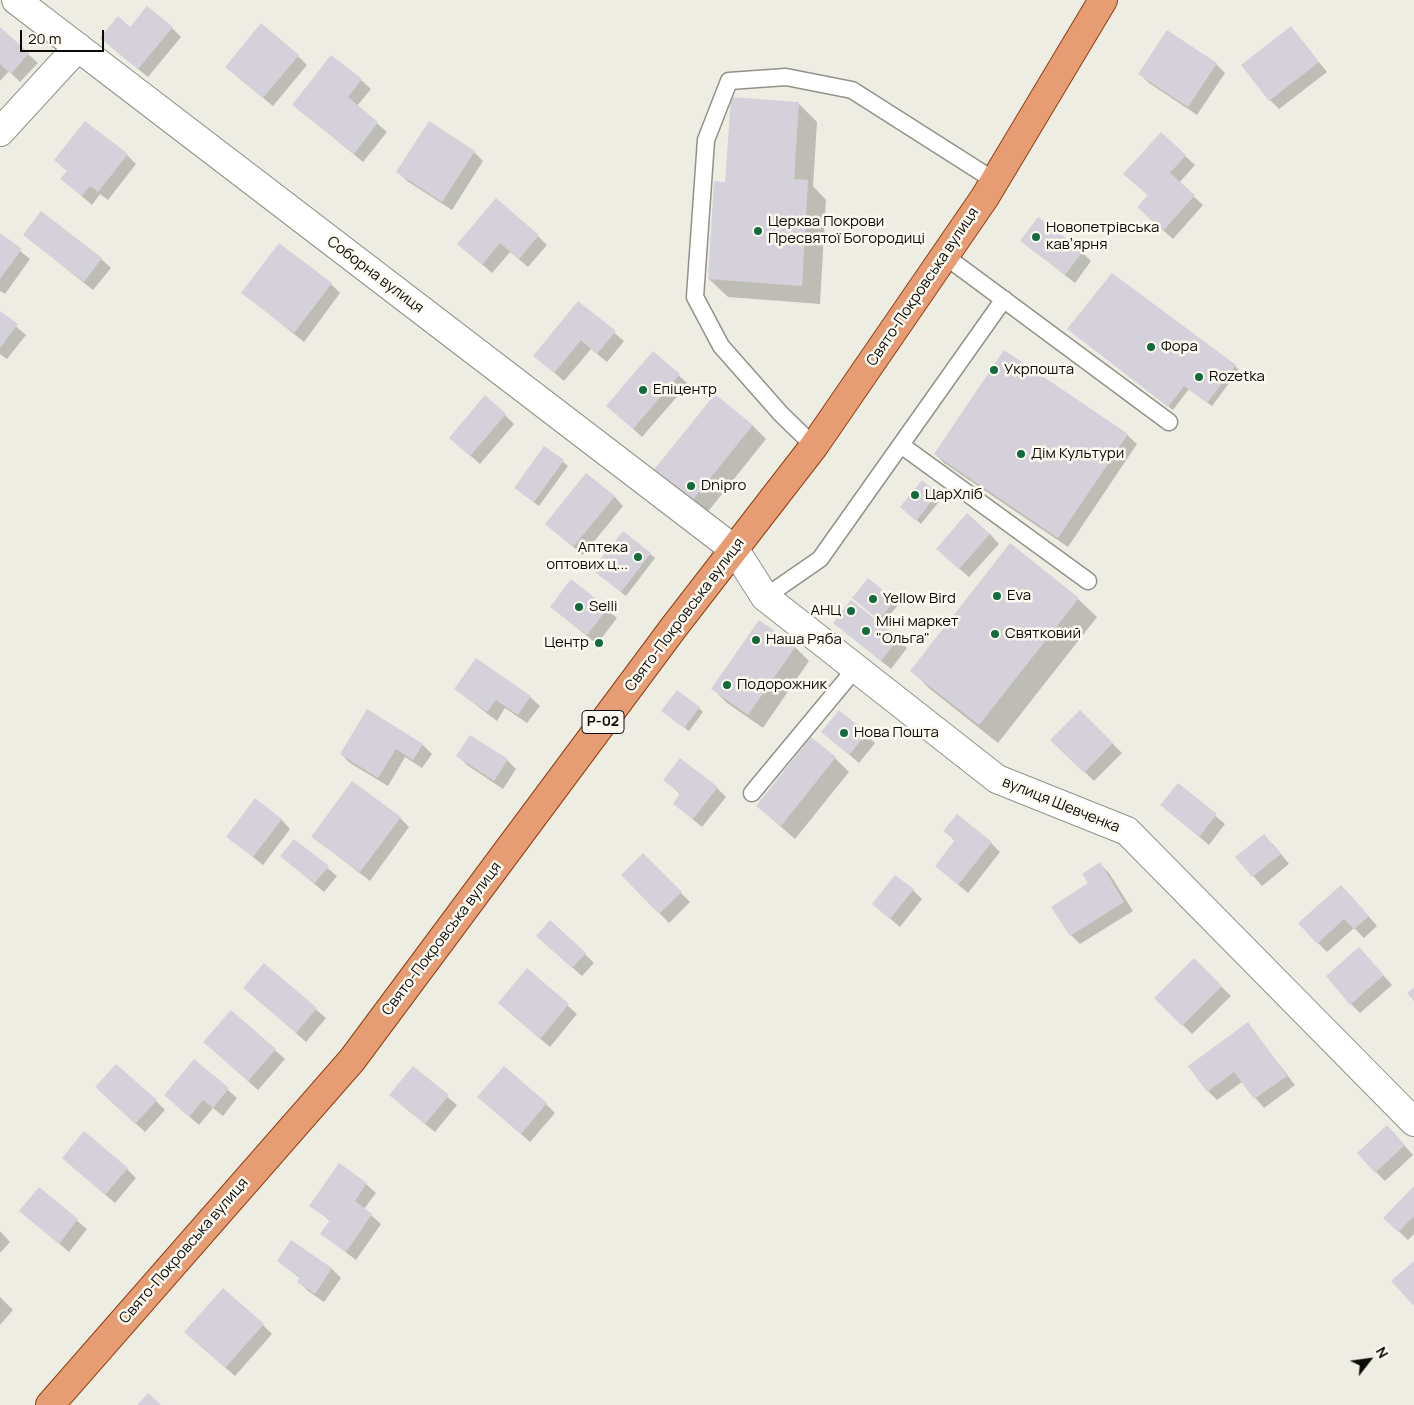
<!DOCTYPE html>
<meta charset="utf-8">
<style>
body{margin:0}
#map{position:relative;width:1414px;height:1405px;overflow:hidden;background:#eeede3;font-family:Manrope,sans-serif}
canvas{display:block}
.north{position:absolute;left:1344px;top:1335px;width:50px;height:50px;-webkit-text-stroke:4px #fcfaf0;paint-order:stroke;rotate:60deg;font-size:14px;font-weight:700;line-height:20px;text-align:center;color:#0c0b08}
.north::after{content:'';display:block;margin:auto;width:18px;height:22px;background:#0c0b08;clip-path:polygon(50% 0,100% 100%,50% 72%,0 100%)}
.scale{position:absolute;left:20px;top:30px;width:84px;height:22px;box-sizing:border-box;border:2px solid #0c0b08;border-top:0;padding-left:6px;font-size:15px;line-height:18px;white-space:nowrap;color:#0c0b08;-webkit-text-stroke:4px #fcfaf0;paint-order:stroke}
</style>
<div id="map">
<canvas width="1414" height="1405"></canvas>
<div class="north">N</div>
<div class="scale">20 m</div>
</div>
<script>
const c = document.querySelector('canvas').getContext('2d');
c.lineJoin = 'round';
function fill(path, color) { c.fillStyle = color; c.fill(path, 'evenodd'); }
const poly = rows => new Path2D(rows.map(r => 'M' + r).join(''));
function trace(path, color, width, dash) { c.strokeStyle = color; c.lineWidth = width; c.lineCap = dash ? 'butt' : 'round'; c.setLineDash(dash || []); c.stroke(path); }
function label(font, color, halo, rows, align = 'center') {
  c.font = font + ' Manrope,sans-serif'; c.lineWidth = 5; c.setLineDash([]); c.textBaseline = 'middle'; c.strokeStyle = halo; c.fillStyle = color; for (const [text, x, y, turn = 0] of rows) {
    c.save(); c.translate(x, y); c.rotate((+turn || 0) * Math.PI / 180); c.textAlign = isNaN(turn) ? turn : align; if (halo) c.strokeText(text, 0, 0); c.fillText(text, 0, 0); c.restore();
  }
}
fill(poly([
 [172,28,181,37,148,77,111,47],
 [1291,28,1327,72,1279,109,1270,100],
 [0,29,38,63,20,82,9,71,0,81],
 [298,56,307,65,273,106,236,76],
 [1216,64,1225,73,1197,115,1149,83,1140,74],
 [361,80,371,89,357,106,387,132,363,162,294,105],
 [798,103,817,122,813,186,826,200,820,304,728,297,709,279,726,183],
 [1161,134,1195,165,1179,183,1203,205,1173,239,1147,216,1149,196,1134,183],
 [474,152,483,161,452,210,407,181,398,172],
 [127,155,136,164,108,200,100,194,92,205,62,179,68,172,56,160],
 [0,235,30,259,5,294,0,291],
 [24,235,101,259,111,268,93,290],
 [538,236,547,245,528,267,510,252,492,273,459,244],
 [1022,241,1082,252,1091,261,1075,283],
 [331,284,340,293,304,342,243,293],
 [578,302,624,341,607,362,591,349,564,381,535,356],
 [0,313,26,335,7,359,0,354],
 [1073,333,1235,366,1239,370,1212,406,1189,389,1173,410],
 [1004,352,1127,435,1137,444,1068,547,944,463,935,454],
 [654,353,688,384,642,437,608,406],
 [505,415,514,424,480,464,450,438],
 [752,425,766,439,706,514,668,484],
 [545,447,568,466,539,506,515,488],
 [922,482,942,498,921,524,906,511],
 [614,496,623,506,583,555,546,524],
 [623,533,655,558,626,596,598,574],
 [990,534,999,544,969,577,947,558],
 [1010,545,1078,599,1097,617,998,743,930,689,912,671],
 [868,580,898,605,883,623,858,602],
 [571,581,617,618,597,644,551,607],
 [851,602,907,648,891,669,834,623],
 [759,622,795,647,809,661,763,728,727,703,713,689],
 [476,659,530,697,540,706,527,723,505,708,497,721,455,689],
 [699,708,703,712,689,731,667,715],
 [1080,711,1122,753,1094,781,1052,740],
 [839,712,875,743,859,763,823,732],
 [423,745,432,754,422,768,405,757,388,786,350,763,341,754],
 [458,756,507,760,516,769,503,789,467,765],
 [835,758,849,772,795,839,757,806],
 [665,780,717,788,726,797,702,827,674,804,681,795],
 [1178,785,1225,824,1209,845,1161,805],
 [400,818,409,827,370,881,313,837],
 [281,819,290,829,263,865,228,837],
 [945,831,991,843,1000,852,968,893,936,866,956,842],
 [294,840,337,876,324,892,282,856],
 [1273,844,1289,864,1262,886,1237,857],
 [643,855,690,902,669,923,622,875],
 [1100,864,1109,873,1133,911,1080,944,1071,935],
 [913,890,922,899,900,927,873,904],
 [1350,895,1377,926,1364,938,1354,928,1327,952,1318,943],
 [547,945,585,954,594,963,582,976],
 [1368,958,1392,985,1360,1013,1351,1004],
 [1194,960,1231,996,1192,1034,1156,998],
 [264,965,326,1018,306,1042,245,988],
 [527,970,577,1014,550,1047,509,1012],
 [231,1012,285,1059,258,1090,214,1051],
 [1248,1024,1295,1085,1264,1108,1242,1082,1217,1100,1208,1091],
 [195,1061,237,1098,223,1116,213,1108,199,1125,175,1104],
 [413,1068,457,1105,435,1132,400,1104],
 [106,1096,156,1101,165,1110,145,1132],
 [479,1097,546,1104,555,1113,530,1142],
 [1396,1136,1413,1155,1385,1181,1376,1172],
 [73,1167,127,1169,136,1178,115,1203],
 [366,1184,376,1193,364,1209,381,1224,356,1260,322,1234,330,1221,311,1205],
 [1414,1188,1414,1234,1408,1240,1385,1218],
 [39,1189,87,1229,69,1252,21,1211],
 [0,1231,10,1242,0,1253],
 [291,1242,332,1269,341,1278,324,1302,308,1291,299,1282,301,1279,278,1261],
 [0,1297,13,1310,0,1325],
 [263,1325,272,1334,235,1376,195,1341]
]), '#0003');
fill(poly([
 [147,6,173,27,138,69,100,38,118,16,130,27],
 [261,23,299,55,263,98,225,67],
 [1291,26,1319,62,1269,101,1241,65],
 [0,27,29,53,11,74,0,64],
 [1167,30,1217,63,1188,107,1138,74],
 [331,55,362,79,348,97,378,122,354,154,292,105],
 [731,97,799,102,794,179,808,180,802,286,708,279,714,181,725,182],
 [85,121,128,154,98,192,90,186,82,196,60,179,67,171,54,160],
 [429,121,475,151,442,202,396,172],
 [1161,132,1186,155,1170,173,1195,195,1163,231,1137,207,1148,195,1123,174],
 [496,198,539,235,519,259,500,243,482,265,457,244],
 [41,211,102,258,84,282,23,235],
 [1038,217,1083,251,1065,275,1020,241],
 [0,233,22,249,0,279],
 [279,243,332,283,294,333,241,293],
 [1112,273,1236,365,1207,403,1184,386,1168,407,1067,329],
 [578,301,616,331,597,354,581,340,554,373,533,356],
 [0,311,18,324,0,348],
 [1004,350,1128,434,1058,538,934,454],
 [653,351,680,374,633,429,606,406],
 [715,394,753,425,691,502,653,471],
 [485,395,506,414,470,456,449,438],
 [544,446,564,460,534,502,514,488],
 [586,473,615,496,573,547,545,524],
 [922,480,938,493,916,521,900,507],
 [967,513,990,534,959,569,936,549],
 [623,531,651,553,621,592,592,570],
 [1010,543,1079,598,979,725,910,671],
 [868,578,895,600,879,620,852,598],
 [571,579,608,608,587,635,550,607],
 [851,600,899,638,881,661,833,623],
 [759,620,796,646,748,715,711,689],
 [476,658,531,696,518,715,496,700,487,712,454,689],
 [677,690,700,707,684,728,661,711],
 [367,709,423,744,413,760,396,749,378,778,340,754],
 [839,710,867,733,849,755,821,732],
 [1080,710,1113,743,1084,773,1050,740],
 [470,735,508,759,494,781,456,756],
 [811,737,836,757,781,826,756,806],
 [680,758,718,787,693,819,673,804,680,793,663,780],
 [352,781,401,817,360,872,311,837],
 [1178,783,1217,814,1199,837,1160,805],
 [255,798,282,819,253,857,226,837],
 [957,814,992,842,958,885,935,866,955,840,943,831],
 [1264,834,1281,854,1252,877,1235,857],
 [294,839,329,866,314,884,280,856],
 [643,853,682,892,659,914,621,875],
 [1100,862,1124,902,1070,936,1051,907,1088,883,1082,874],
 [895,875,914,889,890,919,872,904],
 [1341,885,1369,916,1354,929,1344,919,1317,944,1298,923],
 [550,920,586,953,572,968,536,936],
 [1359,947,1384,975,1350,1005,1326,976],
 [1194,958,1222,986,1182,1026,1154,998],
 [264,963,317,1008,296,1033,243,988],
 [527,968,569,1004,540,1039,498,1003],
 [1414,987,1414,1001,1407,993],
 [231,1010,276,1049,248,1081,203,1042],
 [1248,1022,1287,1076,1254,1099,1234,1072,1207,1092,1188,1066],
 [194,1059,229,1088,213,1108,203,1100,189,1117,164,1095],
 [116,1064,157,1100,135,1124,95,1087],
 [413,1066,449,1095,425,1124,389,1095],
 [504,1066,547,1103,521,1134,477,1097],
 [1387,1125,1405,1145,1375,1173,1357,1153],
 [84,1131,128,1168,105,1195,62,1158],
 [339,1163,367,1183,355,1201,372,1214,346,1252,320,1234,330,1220,309,1206],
 [1414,1186,1414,1216,1398,1232,1383,1218],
 [39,1187,78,1219,59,1244,19,1211],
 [291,1240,332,1268,315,1294,297,1282,300,1277,277,1261],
 [1414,1261,1414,1304,1413,1305,1391,1281],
 [223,1288,264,1324,225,1368,184,1332],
 [148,1393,161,1405,137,1405]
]), '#d5d1da');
const lane = poly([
 [945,256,1169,422],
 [901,445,1088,581],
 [814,446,781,414,721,346,695,297,706,140,729,81,786,77,852,90,995,181],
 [765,597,820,559,1004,299],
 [752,793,855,669]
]);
const street = poly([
 [16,0,735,550,765,597,997,779,1127,831,1414,1122],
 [0,132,78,47]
]);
const primary = poly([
 [50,1405,352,1060,674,627,814,446,985,197,1103,0]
]);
trace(lane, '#939188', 19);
trace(street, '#939188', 30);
trace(primary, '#8f4010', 30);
trace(lane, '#fff', 16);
trace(street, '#fff', 28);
trace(primary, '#e69d73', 28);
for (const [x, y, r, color] of [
 [758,231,5,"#136b3d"],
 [1036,237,5,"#136b3d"],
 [1151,347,5,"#136b3d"],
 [994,370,5,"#136b3d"],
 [1199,377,5,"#136b3d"],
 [643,390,5,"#136b3d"],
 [1021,454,5,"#136b3d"],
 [691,486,5,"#136b3d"],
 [915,495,5,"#136b3d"],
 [638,557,5,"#136b3d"],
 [997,596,5,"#136b3d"],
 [873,599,5,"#136b3d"],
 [579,607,5,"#136b3d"],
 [851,611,5,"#136b3d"],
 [866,631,5,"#136b3d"],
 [995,634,5,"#136b3d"],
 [756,640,5,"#136b3d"],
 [599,643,5,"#136b3d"],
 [727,685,5,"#136b3d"],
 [844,733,5,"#136b3d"]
]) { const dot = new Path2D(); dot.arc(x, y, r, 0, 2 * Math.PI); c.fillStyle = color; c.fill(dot); trace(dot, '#fcfaf0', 2); }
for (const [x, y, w] of [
 [603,722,42]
]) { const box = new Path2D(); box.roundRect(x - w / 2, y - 11.5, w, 23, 4); c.fillStyle = '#fcfaf0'; c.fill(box); trace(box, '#0c0b08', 1); }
label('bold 14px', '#0c0b08', null, [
 ["Р-02",603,722]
]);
label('15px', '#0c0b08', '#fcfaf0', [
 ["Церква Покрови",768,222],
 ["Пресвятої Богородиці",768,239],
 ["Новопетрівська",1046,228],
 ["кавʼярня",1046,245],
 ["Фора",1161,347],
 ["Укрпошта",1004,370],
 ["Rozetka",1209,377],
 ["Епіцентр",653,390],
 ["Дім Культури",1031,454],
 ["Dnipro",701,486],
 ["ЦарХліб",925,495],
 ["Аптека",628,548,"right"],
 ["оптових ц...",628,565,"right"],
 ["Eva",1007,596],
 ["Yellow Bird",883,599],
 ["Selli",589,607],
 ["АНЦ",841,611,"right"],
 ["Міні маркет",876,622],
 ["\"Ольга\"",876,639],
 ["Святковий",1005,634],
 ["Наша Ряба",766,640],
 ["Центр",589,643,"right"],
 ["Подорожник",737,685],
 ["Нова Пошта",854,733]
], 'left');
label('15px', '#0c0b08', '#fcfaf0', [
 ["Соборна вулиця",375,275,37],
 ["Свято-Покровська вулиця",923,287,-56],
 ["Свято-Покровська вулиця",685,615,-53],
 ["вулиця Шевченка",1061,805,22],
 ["Свято-Покровська вулиця",442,939,-53],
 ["Свято-Покровська вулиця",184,1251,-49]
]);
</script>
